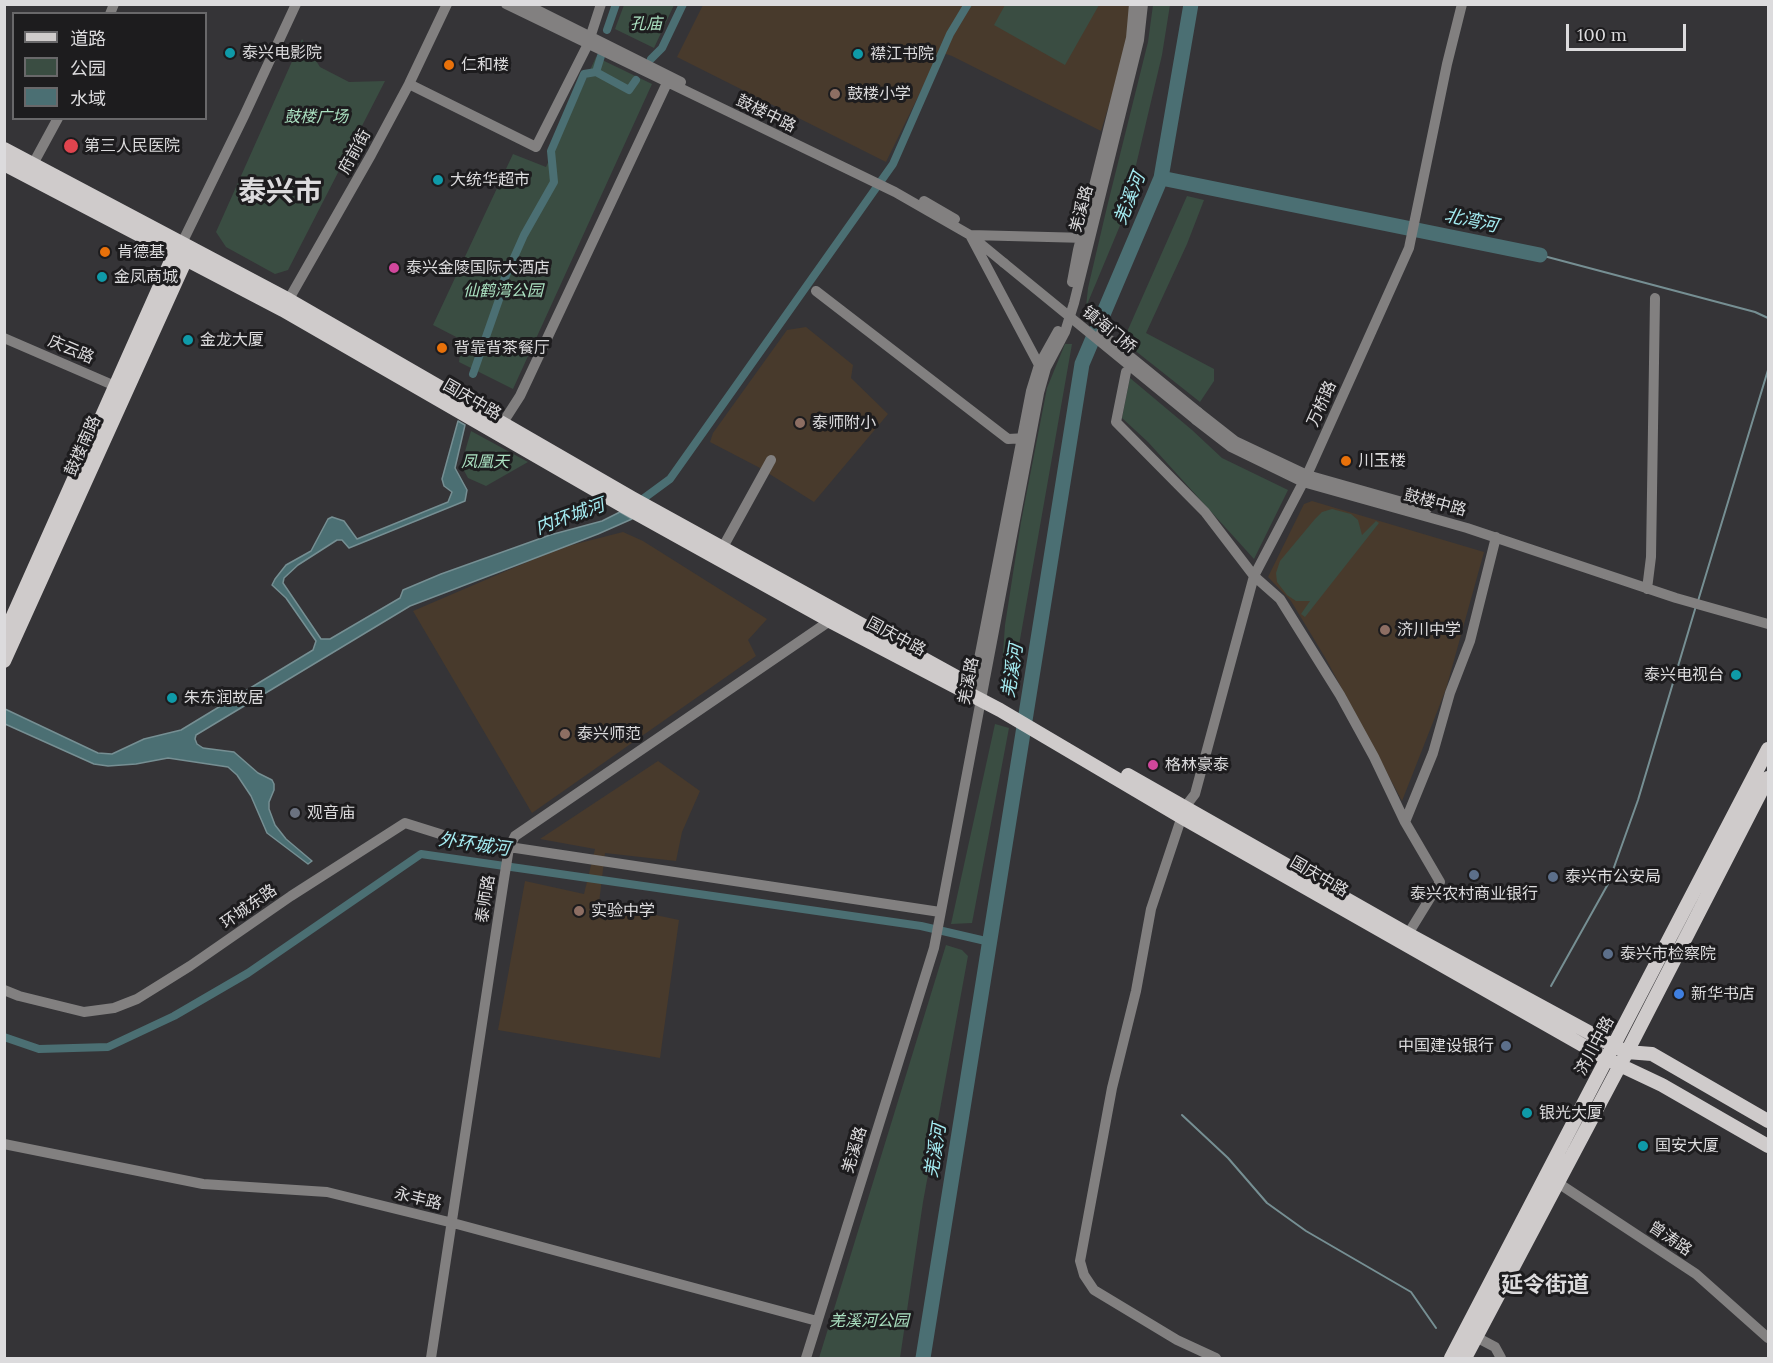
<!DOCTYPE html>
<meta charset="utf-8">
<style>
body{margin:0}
#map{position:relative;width:1773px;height:1363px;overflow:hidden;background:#353437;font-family:Lora,"Noto Sans SC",serif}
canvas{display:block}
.frame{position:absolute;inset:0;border:6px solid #dcdbdd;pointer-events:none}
.legend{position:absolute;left:12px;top:12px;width:195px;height:108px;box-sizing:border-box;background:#1d1c1e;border:2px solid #69686a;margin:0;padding:8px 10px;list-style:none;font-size:18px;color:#dcdbdd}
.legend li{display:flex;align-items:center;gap:12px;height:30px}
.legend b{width:30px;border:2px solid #69686a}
.scale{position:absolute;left:1566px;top:24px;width:120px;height:27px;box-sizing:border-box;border:3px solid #dcdbdd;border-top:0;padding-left:8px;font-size:18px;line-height:21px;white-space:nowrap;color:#dcdbdd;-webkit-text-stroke:4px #1d1c1e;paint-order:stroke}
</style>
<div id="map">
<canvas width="1773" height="1363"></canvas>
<div class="frame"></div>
<ul class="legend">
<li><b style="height:8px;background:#cfcbcb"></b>道路</li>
<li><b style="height:16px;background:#3a4d42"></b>公园</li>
<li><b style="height:16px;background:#4b6f73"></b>水域</li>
</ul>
<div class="scale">100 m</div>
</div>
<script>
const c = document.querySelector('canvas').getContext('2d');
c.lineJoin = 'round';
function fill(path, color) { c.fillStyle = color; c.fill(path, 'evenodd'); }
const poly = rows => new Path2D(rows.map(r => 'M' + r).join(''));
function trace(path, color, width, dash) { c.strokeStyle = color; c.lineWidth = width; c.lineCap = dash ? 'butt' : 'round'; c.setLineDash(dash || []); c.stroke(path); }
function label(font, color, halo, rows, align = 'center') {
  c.font = font + ' Lora,"Noto Sans SC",serif'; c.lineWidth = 6; c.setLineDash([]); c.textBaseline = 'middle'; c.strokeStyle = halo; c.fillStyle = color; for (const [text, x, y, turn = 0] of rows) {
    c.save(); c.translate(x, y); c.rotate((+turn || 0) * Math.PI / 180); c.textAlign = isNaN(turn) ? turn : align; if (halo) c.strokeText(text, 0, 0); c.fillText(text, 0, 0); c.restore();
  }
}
fill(poly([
 [703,5,1132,5,1128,43,1101,131,952,56,940,52,886,162,677,57],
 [806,327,853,365,851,378,888,414,814,502,760,468,710,442,713,433,787,330],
 [1312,501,1484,552,1446,689,1402,801,1326,659,1291,601,1268,577,1304,504],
 [623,532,643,541,767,619,748,640,756,656,532,813,413,611,560,548],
 [658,761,700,791,682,832,676,861,605,853,599,903,679,920,660,1058,498,1030,525,881,584,894,595,849,540,839]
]), '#483a2c');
fill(poly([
 [624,5,674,5,654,48,615,29],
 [1005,5,1005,4,1099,5,1065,65,994,25],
 [1153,5,1170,5,1162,55,1124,216,1086,307,1088,288,1107,207,1148,42],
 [302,39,320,67,349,82,385,81,288,270,275,274,226,247,216,232],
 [596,57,652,84,513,389,459,362,462,340,433,325,513,154,546,167],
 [1187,196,1204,200,1187,244,1146,333,1214,369,1214,381,1200,402,1123,341],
 [1065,344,1072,344,1012,685,1003,684,1002,667,1005,625,1021,522,1047,388],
 [1130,378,1192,430,1222,458,1288,490,1254,559,1148,442,1122,418],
 [471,431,528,462,486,486,468,478,461,465],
 [1332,509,1351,514,1358,520,1362,535,1376,521,1379,523,1305,617,1301,614,1310,601,1296,601,1287,595,1277,582,1276,573,1280,561,1315,519,1322,512],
 [995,724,1009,728,972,923,951,924],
 [946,945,962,950,968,956,923,1202,900,1358,819,1358]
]), '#3a4d42');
const water = poly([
 [458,421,465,425,455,468,467,490,465,501,349,548,342,540,337,540,298,565,284,578,283,583,321,639,330,639,400,598,403,590,441,574,550,535,602,521,620,512,632,519,598,534,410,606,196,735,195,739,197,744,203,748,234,752,258,773,272,780,274,784,274,790,269,802,269,809,275,825,286,839,312,861,308,864,267,833,251,796,237,775,228,767,168,758,136,764,108,766,94,764,5,724,5,709,98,753,112,754,144,739,181,730,313,650,316,641,286,598,272,585,275,579,286,565,311,551,328,519,332,517,344,521,357,539,448,502,452,492,444,486,442,479,458,421]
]);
fill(water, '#4b6f73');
trace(water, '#768f93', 1.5);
trace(poly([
 [1540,255,1755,312,1768,318],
 [1698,601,1768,370],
 [1551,986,1608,884,1638,800,1696,606],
 [1182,1115,1228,1158,1267,1203,1306,1231,1411,1292,1436,1328]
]), '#768f93', 2);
trace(poly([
 [607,30,616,4],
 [651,59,662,48,683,4],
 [596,72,601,56],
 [473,374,502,291,504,280,524,235,554,182,551,151,584,74,596,72,629,90,636,80],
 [636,504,670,479,893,164,950,34,968,4],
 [4,1037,39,1049,108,1047,174,1016,248,973,421,854,921,926,990,942]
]), '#4b6f73', 8);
trace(poly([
 [1161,178,1540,255],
 [923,1358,1082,364,1161,178,1191,4]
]), '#4b6f73', 15);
trace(poly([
 [506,4,895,192,970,235,1004,263],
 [525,4,681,82],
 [110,14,114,4],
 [409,84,536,147,588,44,601,4],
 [33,164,58,118],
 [924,201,955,219],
 [182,243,244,116,296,4],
 [1072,282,1078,250,1131,38,1134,4],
 [816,291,1008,439,1027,438],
 [285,306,371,155,409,84,447,4],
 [4,338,122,389],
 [1043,367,1039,365,970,235,1087,238],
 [1126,372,1116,422,1205,512,1254,576,1280,599,1340,695,1374,757,1405,822,1440,882,1408,934],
 [1198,412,1235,441,1307,475,1427,509],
 [1196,420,1231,447,1303,482,1467,528,1676,598,1768,624],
 [502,424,520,396,667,83],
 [723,547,771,460],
 [1647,589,1651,557,1655,298],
 [972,695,1031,391,1039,365,1058,331],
 [1405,822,1433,753,1450,693,1470,641,1496,537],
 [4,990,19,996,84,1012,114,1008,137,999,190,966,291,896,405,823,456,839,940,912],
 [4,1144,203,1184,327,1192,453,1223,817,1321],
 [1552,1179,1696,1274,1768,1338],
 [1476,1337,1495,1347,1501,1358],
 [431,1358,504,879,509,848,515,836,834,618],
 [806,1358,934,948,1039,393,1046,368,1065,332,1074,303,1139,40,1143,4],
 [1216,1358,1177,1340,1094,1290,1084,1275,1080,1261,1112,1088,1136,991,1151,909,1185,807,1195,794,1254,576,1307,475,1409,248,1447,64,1462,4]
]), '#828080', 10);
trace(poly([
 [4,149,289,300,632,498,960,679],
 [4,164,283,310,623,506,830,621,1000,710,1183,818,1607,1059,1662,1085,1768,1146],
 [4,636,175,252,180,245],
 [4,661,186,259,184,251],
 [1128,775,1408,934,1614,1046,1627,1052,1652,1054,1768,1121],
 [1451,1358,1768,749],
 [1465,1358,1627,1052,1768,778]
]), '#cfcbcb', 14);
trace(poly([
 [1004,263,1196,420],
 [1101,333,1198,412]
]), '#828080', 10);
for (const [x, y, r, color] of [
 [230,53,6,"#0f9aa8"],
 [858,54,6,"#0f9aa8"],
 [449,65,6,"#e8710a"],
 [835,94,6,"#8d6e63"],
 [71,146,8,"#e0444e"],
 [438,180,6,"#0f9aa8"],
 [105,252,6,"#e8710a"],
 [394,268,6,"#d1479c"],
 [102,277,6,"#0f9aa8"],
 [188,340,6,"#0f9aa8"],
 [442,348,6,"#e8710a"],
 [800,423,6,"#8d6e63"],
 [1346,461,6,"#e8710a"],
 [1385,630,6,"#8d6e63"],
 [1736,675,6,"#0f9aa8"],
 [172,698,6,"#0f9aa8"],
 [565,734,6,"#8d6e63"],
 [1153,765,6,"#d1479c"],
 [295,813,6,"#6b7280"],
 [1474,875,6,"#5c6f8a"],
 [1553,877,6,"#5c6f8a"],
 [579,911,6,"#8d6e63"],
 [1608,954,6,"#5c6f8a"],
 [1679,994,6,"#3f7fe0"],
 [1506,1046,6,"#5c6f8a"],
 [1527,1113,6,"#0f9aa8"],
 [1643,1146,6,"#0f9aa8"]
]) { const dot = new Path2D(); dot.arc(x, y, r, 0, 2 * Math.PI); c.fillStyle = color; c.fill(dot); trace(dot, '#1d1c1e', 2); }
label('italic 16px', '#aae0c0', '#1d1c1e', [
 ["孔庙",646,24],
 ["鼓楼广场",316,117],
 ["仙鹤湾公园",503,291],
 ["凤凰天",485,462],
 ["羌溪河公园",869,1321]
]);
label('16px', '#dcdbdd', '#1d1c1e', [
 ["泰兴电影院",242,53],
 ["襟江书院",870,54],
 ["仁和楼",461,65],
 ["鼓楼小学",847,94],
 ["第三人民医院",84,146],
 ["大统华超市",450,180],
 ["肯德基",117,252],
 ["泰兴金陵国际大酒店",406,268],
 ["金凤商城",114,277],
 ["金龙大厦",200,340],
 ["背靠背茶餐厅",454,348],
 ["泰师附小",812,423],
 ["川玉楼",1358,461],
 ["济川中学",1397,630],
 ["泰兴电视台",1724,675,"right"],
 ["朱东润故居",184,698],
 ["泰兴师范",577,734],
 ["格林豪泰",1165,765],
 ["观音庙",307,813],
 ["泰兴市公安局",1565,877],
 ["泰兴农村商业银行",1474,894,"center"],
 ["实验中学",591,911],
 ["泰兴市检察院",1620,954],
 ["新华书店",1691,994],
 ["中国建设银行",1494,1046,"right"],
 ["银光大厦",1539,1113],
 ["国安大厦",1655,1146]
], 'left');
label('16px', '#dcdbdd', '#1d1c1e', [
 ["鼓楼中路",766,114,26],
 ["府前街",355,152,-61],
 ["羌溪路",1082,209,-75],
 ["镇海门桥",1109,330,39],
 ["庆云路",71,350,23],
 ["国庆中路",472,400,30],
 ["万桥路",1322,404,-66],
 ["鼓楼南路",83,446,-66],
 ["鼓楼中路",1435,503,15],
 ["国庆中路",896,637,28],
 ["羌溪路",969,681,-79],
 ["国庆中路",1319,877,30],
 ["泰师路",486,899,-81],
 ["环城东路",249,907,-35],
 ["济川中路",1595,1046,-62],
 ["羌溪路",855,1150,-73],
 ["永丰路",418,1199,14],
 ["曾涛路",1670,1239,34]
]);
label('italic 18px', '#a4ecf2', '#1d1c1e', [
 ["羌溪河",1130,199,-68],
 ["北湾河",1471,221,12],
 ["内环城河",570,517,-20],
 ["羌溪河",1013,671,-81],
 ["外环城河",474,845,8],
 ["羌溪河",936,1151,-81]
]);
label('bold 22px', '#dcdbdd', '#1d1c1e', [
 ["延令街道",1545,1286]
]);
label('bold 28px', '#dcdbdd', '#1d1c1e', [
 ["泰兴市",280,193]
]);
</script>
